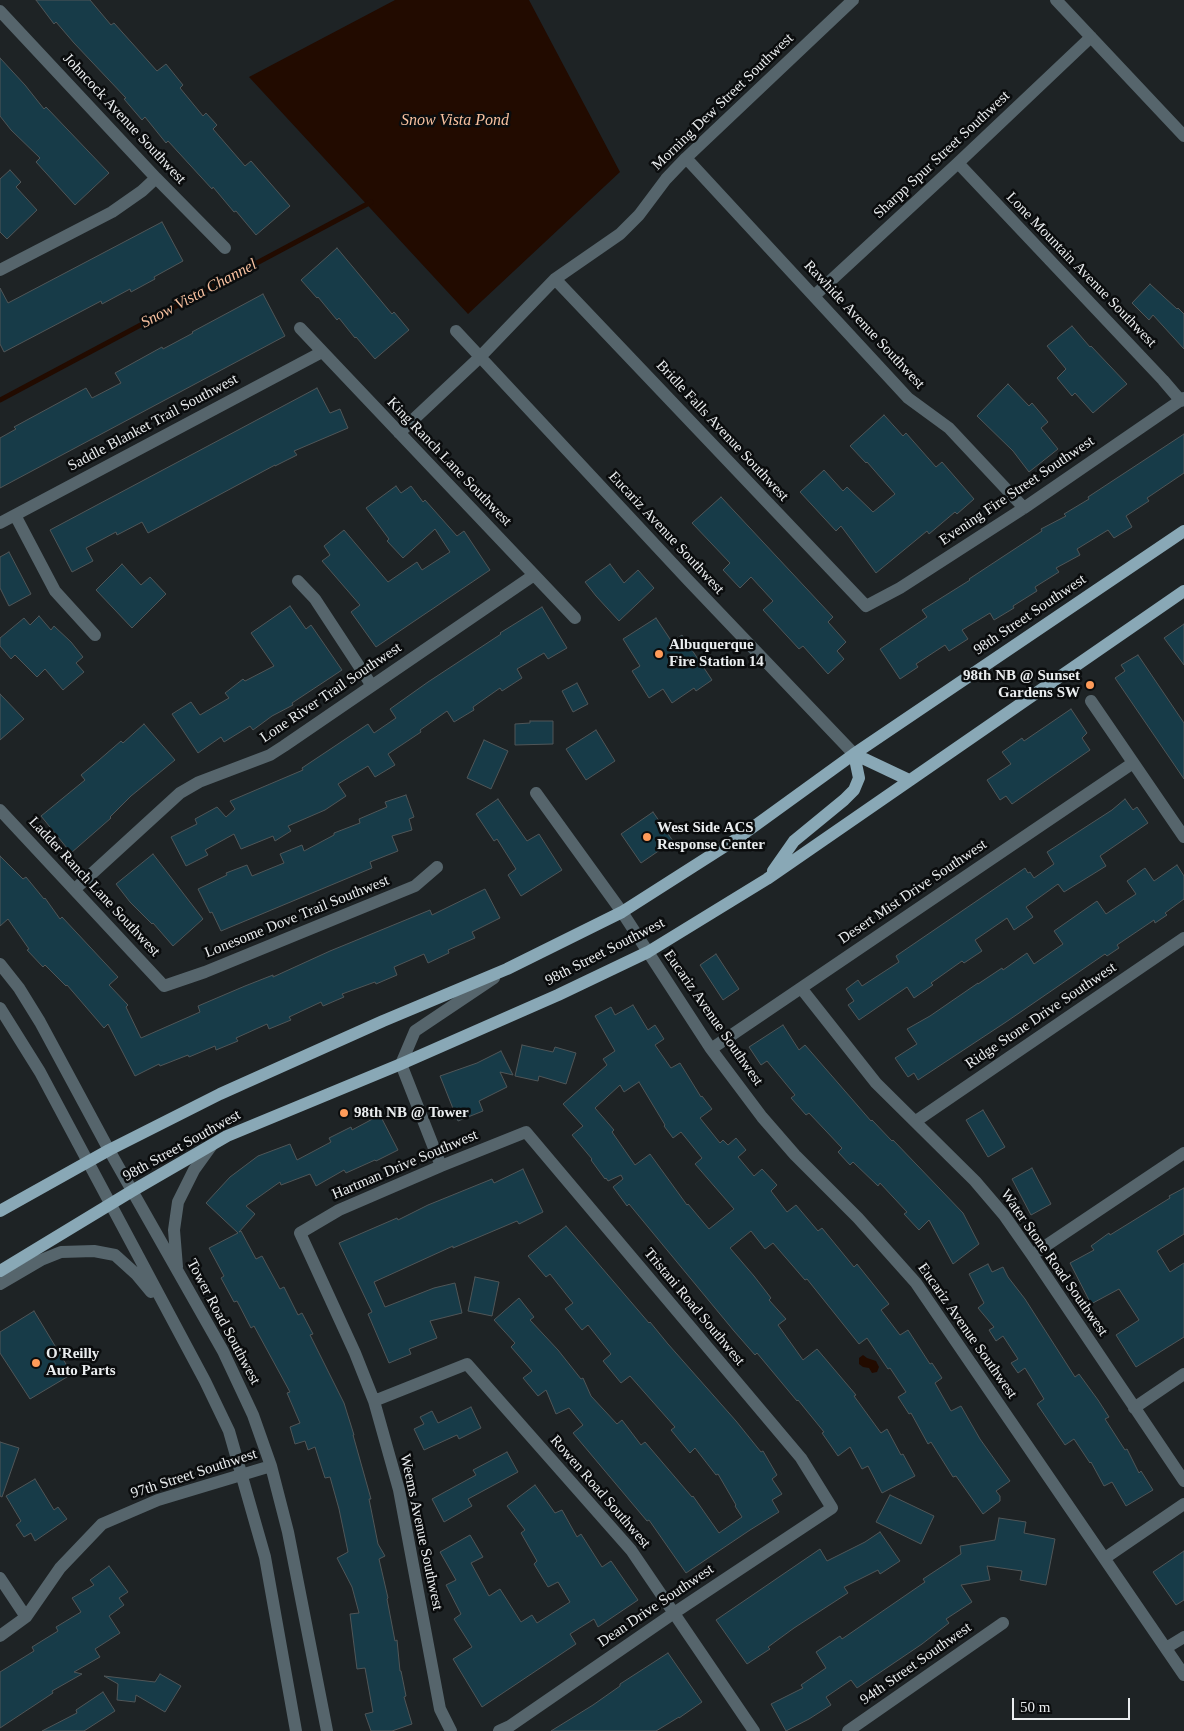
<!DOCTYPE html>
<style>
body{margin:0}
#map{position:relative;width:1184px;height:1731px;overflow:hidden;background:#1e2325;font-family:Georgia,serif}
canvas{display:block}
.scale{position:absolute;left:1012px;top:1698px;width:118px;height:22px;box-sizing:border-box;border:2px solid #eaedef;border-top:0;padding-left:6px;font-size:15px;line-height:18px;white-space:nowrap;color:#eaedef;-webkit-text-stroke:4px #0a0c0d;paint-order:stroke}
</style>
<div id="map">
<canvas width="1184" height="1731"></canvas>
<div class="scale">50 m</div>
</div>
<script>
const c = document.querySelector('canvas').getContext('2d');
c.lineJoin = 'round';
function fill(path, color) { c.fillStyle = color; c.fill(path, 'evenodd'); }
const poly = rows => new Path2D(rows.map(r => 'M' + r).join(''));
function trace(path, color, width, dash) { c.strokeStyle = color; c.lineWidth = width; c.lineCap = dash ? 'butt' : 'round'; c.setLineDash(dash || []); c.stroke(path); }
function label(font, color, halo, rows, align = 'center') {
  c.font = font + ' Georgia,serif'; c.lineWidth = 5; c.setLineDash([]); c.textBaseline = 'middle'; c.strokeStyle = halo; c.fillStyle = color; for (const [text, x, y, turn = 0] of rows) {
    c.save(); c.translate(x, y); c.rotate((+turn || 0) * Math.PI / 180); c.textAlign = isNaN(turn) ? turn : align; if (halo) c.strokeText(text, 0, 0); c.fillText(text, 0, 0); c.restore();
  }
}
fill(poly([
 [395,0,529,0,620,172,468,314,249,77],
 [863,1355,867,1358,876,1361,879,1367,877,1372,872,1373,869,1368,863,1367,859,1364,859,1358]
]), '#220b00');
trace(poly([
 [0,400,371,202]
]), '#220b00', 5);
const building = poly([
 [36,0,90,0,111,25,114,23,157,71,166,64,183,85,180,88,203,116,206,113,217,125,213,129,245,166,251,161,290,206,256,235,236,211,234,212,213,187,212,189,168,141,166,143,145,117,142,120,124,99,126,98,74,43,56,22,54,24,36,0],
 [0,58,25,85,44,109,46,107,109,173,75,205,36,162,40,158,11,130,0,116,0,58],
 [10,170,21,182,16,187,37,210,7,239,0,232,0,179,10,170],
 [162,222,183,261,154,277,155,279,131,292,130,289,102,304,101,301,4,352,0,344,0,288,8,303,162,222],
 [337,248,392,314,394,312,409,330,375,359,356,337,355,338,339,318,337,320,318,297,317,298,301,280,337,248],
 [1150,284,1177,309,1178,308,1184,314,1184,349,1153,315,1149,320,1132,303,1150,284],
 [263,294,285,336,0,488,0,438,16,429,14,427,86,388,92,398,121,383,115,373,162,347,163,349,193,333,192,332,263,294],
 [1072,326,1090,347,1091,346,1127,384,1093,413,1075,393,1072,396,1057,378,1066,369,1047,346,1072,326],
 [1008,384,1029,406,1032,403,1048,422,1041,428,1058,449,1029,472,1013,451,977,416,1008,384],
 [317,388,330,413,340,409,348,428,294,451,297,455,275,466,275,465,148,533,142,522,117,535,116,532,86,548,93,561,72,572,50,530,317,388],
 [884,415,903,436,906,433,936,467,942,462,974,499,957,514,955,512,929,534,927,531,876,573,841,526,836,531,800,492,824,470,843,491,847,487,873,512,895,494,867,462,866,463,850,446,884,415],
 [1184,434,1184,473,1147,498,1149,501,1126,516,1132,527,1114,538,1108,530,1077,549,1080,555,1056,568,1059,572,1035,587,1037,591,1013,606,1014,608,994,620,990,613,962,630,968,639,949,651,945,645,916,664,918,667,900,679,880,649,927,617,922,610,970,580,969,579,1042,531,1041,529,1066,516,1064,514,1089,499,1088,497,1184,434],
 [396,486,401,493,411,486,423,502,425,500,457,536,464,531,490,570,376,647,351,612,360,605,322,561,330,555,324,546,344,530,388,582,417,562,422,570,450,552,435,529,403,558,387,541,389,539,366,508,396,486],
 [721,497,833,617,828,622,846,642,837,651,844,659,828,674,803,646,799,649,763,610,773,601,751,577,740,588,723,570,730,563,692,523,721,497],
 [9,552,31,594,9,606,0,588,0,557,9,552],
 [122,564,141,585,150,577,166,594,132,628,96,590,122,564],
 [610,564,624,583,638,570,654,588,619,621,596,596,585,582,610,564],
 [290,606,306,629,311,625,342,670,292,703,293,705,272,716,253,730,250,726,224,742,221,737,198,753,172,714,191,702,200,715,229,698,225,693,243,679,245,681,274,666,251,633,290,606],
 [542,607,567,648,548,659,544,653,517,669,522,678,502,691,500,688,473,707,474,710,454,722,447,711,420,730,421,732,388,754,395,765,375,777,368,766,338,784,346,796,325,810,288,826,291,831,275,841,273,836,241,849,234,834,205,850,208,855,186,866,171,837,197,824,195,819,217,807,226,817,235,809,230,801,303,770,302,768,368,724,374,733,396,718,390,709,428,682,501,634,500,633,542,607],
 [39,616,51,630,54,626,71,642,83,657,76,663,84,672,63,690,45,669,37,677,15,655,11,659,0,646,0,638,24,618,30,625,39,616],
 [656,618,672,642,682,635,712,680,696,691,694,688,672,703,663,689,649,698,632,671,640,666,623,639,656,618],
 [1184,624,1184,665,1164,638,1184,624],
 [1138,655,1184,723,1184,779,1115,678,1125,671,1121,665,1138,655],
 [577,683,588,704,573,712,562,691,577,683],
 [0,694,24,719,0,740,0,694],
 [1071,709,1087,733,1082,738,1090,750,1012,804,1006,796,1000,800,987,780,1011,764,1002,752,1022,738,1024,741,1071,709],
 [530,721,553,721,553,744,515,745,515,724,530,723,530,721],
 [144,724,175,760,131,796,110,817,111,818,71,853,41,816,85,780,81,775,99,760,121,741,123,743,144,724],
 [596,730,615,761,586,780,566,749,596,730],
 [484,740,508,751,491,789,467,778,484,740],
 [406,795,414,817,409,819,412,830,392,836,398,851,370,862,372,868,221,931,212,912,210,913,198,889,227,875,226,873,247,865,252,876,284,863,280,854,302,845,304,851,334,835,334,833,360,823,359,819,387,807,385,802,406,795],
 [498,799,527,841,539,834,562,870,521,896,508,875,516,869,497,839,494,841,476,814,498,799],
 [1125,799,1133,810,1137,807,1148,823,1100,856,1106,866,1064,892,1058,884,1026,907,1033,917,1014,930,1007,918,975,940,982,951,964,963,962,961,931,983,933,985,914,998,907,987,859,1020,848,1005,854,1001,846,989,858,980,862,986,899,962,896,956,1025,868,1028,873,1030,872,1034,878,1054,864,1047,852,1112,810,1125,799],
 [653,812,673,841,641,863,621,834,653,812],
 [153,854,203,919,173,946,153,923,152,924,130,902,116,884,153,854],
 [0,856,23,879,26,877,44,899,45,898,60,919,62,917,118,977,109,985,128,1005,126,1007,141,1038,200,1012,198,1006,245,986,273,975,273,977,330,951,430,910,432,915,485,889,500,918,472,932,475,938,448,950,449,953,428,963,424,954,394,967,397,975,376,984,375,982,342,994,344,997,323,1006,321,1002,289,1017,291,1020,269,1029,267,1024,236,1038,238,1041,216,1050,215,1046,189,1057,188,1055,160,1066,159,1064,135,1076,108,1024,104,1028,67,985,66,986,45,965,43,967,27,950,29,949,8,919,0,926,0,856],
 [1177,865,1184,876,1184,899,1165,913,1167,915,1155,923,1154,920,1117,945,1119,948,1107,956,1105,954,1006,1022,918,1080,914,1073,908,1077,895,1058,917,1044,907,1029,930,1016,978,983,978,984,1002,968,1003,970,1027,953,1034,964,1063,944,1054,931,1097,901,1106,914,1136,894,1127,881,1145,868,1154,881,1177,865],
 [716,954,739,989,723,1000,700,965,716,954],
 [633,1005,648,1030,655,1025,664,1039,655,1045,671,1068,680,1063,701,1097,702,1096,712,1109,700,1118,720,1143,723,1140,728,1145,736,1138,746,1150,738,1157,754,1176,762,1169,777,1185,771,1191,787,1212,796,1205,818,1231,822,1228,854,1267,857,1264,889,1304,881,1310,900,1335,908,1330,930,1364,932,1363,942,1378,935,1383,951,1411,961,1406,980,1439,1010,1481,996,1491,1000,1496,1000,1501,983,1514,956,1476,953,1477,931,1442,928,1444,911,1413,909,1414,898,1397,906,1392,890,1368,888,1369,867,1338,859,1344,807,1279,805,1280,773,1243,765,1249,751,1231,730,1248,754,1276,771,1298,769,1300,786,1319,778,1325,803,1360,817,1349,856,1395,854,1396,881,1433,887,1429,901,1455,903,1454,915,1476,882,1493,868,1466,862,1469,850,1447,838,1456,822,1433,824,1432,798,1400,797,1401,757,1353,755,1355,734,1331,629,1204,627,1206,613,1187,623,1179,621,1175,608,1181,606,1178,605,1179,591,1160,592,1159,572,1135,583,1126,563,1104,607,1065,603,1059,615,1051,595,1016,611,1007,615,1015,633,1005],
 [639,1082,665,1125,664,1126,673,1138,681,1132,702,1158,695,1164,734,1209,709,1229,688,1204,687,1205,650,1154,635,1165,612,1132,614,1130,595,1108,620,1085,624,1092,639,1082],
 [783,1025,799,1050,805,1045,871,1121,872,1120,892,1141,893,1140,963,1213,979,1244,953,1264,929,1220,919,1230,904,1214,907,1212,880,1183,878,1186,853,1162,850,1165,838,1152,842,1148,809,1113,806,1115,791,1098,795,1095,767,1061,761,1065,749,1047,783,1025],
 [522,1045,553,1052,555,1047,576,1053,566,1084,539,1076,538,1081,515,1076,522,1045],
 [501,1051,513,1075,500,1072,507,1087,479,1101,483,1111,458,1121,440,1076,477,1063,501,1051],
 [983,1110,1005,1147,988,1157,966,1120,983,1110],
 [380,1115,398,1150,376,1161,375,1160,346,1173,344,1170,316,1186,310,1174,281,1185,280,1182,246,1206,255,1214,239,1232,241,1231,256,1259,262,1256,280,1289,284,1287,298,1315,302,1313,313,1334,310,1335,344,1403,354,1435,353,1435,371,1499,369,1499,378,1544,385,1556,379,1559,388,1598,387,1599,395,1641,397,1640,400,1671,401,1671,406,1696,404,1697,412,1724,392,1731,371,1731,365,1714,373,1712,365,1668,357,1669,350,1614,359,1613,352,1587,337,1558,348,1552,339,1509,330,1477,325,1478,315,1447,308,1450,305,1441,295,1444,290,1427,300,1423,287,1393,290,1392,254,1326,251,1328,237,1301,234,1302,221,1278,224,1276,209,1248,238,1233,206,1203,230,1177,258,1156,290,1144,297,1160,331,1142,329,1138,351,1127,352,1130,380,1115],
 [1032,1168,1051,1204,1031,1215,1012,1179,1032,1168],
 [523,1169,543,1212,519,1224,517,1221,453,1248,453,1246,374,1282,385,1307,434,1288,455,1283,462,1313,430,1321,437,1338,409,1349,411,1354,389,1363,368,1314,372,1312,339,1243,397,1218,398,1220,428,1205,492,1179,494,1183,523,1169],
 [1184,1188,1184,1234,1157,1251,1170,1272,1184,1263,1184,1337,1136,1367,1116,1335,1139,1320,1119,1289,1091,1304,1070,1263,1094,1250,1091,1246,1109,1233,1110,1235,1170,1198,1169,1196,1184,1188],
 [566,1226,649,1323,650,1322,668,1344,736,1421,761,1452,763,1451,777,1475,772,1479,782,1494,772,1500,779,1512,750,1530,686,1573,649,1520,647,1521,573,1433,583,1425,569,1408,556,1414,546,1390,538,1396,523,1378,532,1371,511,1347,515,1343,494,1320,519,1298,534,1317,530,1320,558,1350,581,1379,583,1378,591,1396,617,1424,622,1420,641,1445,645,1442,692,1497,693,1496,719,1533,742,1517,735,1506,736,1505,718,1474,716,1475,695,1448,690,1453,671,1430,675,1427,630,1376,621,1383,603,1361,611,1354,588,1325,582,1330,565,1309,573,1303,550,1274,546,1277,528,1256,566,1226],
 [988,1264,992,1272,1003,1267,1008,1277,1025,1299,1075,1377,1079,1374,1098,1400,1109,1417,1105,1419,1125,1450,1127,1449,1139,1473,1141,1471,1153,1490,1126,1506,1112,1482,1104,1486,1091,1462,1090,1463,1074,1439,1065,1445,1037,1404,1044,1399,1025,1368,1018,1373,1011,1363,1018,1359,1003,1336,996,1341,989,1330,994,1327,978,1308,984,1303,969,1274,988,1264],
 [475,1277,499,1282,492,1316,468,1311,475,1277],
 [34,1311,72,1374,30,1399,0,1353,0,1332,34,1311],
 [471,1407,481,1428,459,1439,457,1435,424,1450,414,1429,424,1424,420,1417,432,1411,438,1423,471,1407],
 [0,1442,19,1448,2,1497,0,1496,0,1442],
 [507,1452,518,1472,468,1499,472,1506,444,1522,432,1499,476,1475,473,1470,507,1452],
 [35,1479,54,1510,58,1507,67,1519,35,1541,31,1533,24,1537,16,1525,21,1521,6,1496,35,1479],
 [535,1485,555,1513,562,1510,577,1537,581,1534,602,1567,611,1561,638,1600,598,1627,594,1619,570,1634,576,1644,482,1707,453,1659,472,1647,454,1619,461,1614,446,1585,456,1580,440,1552,470,1535,483,1557,471,1563,489,1596,500,1589,521,1622,532,1615,537,1623,570,1602,558,1582,548,1587,534,1564,537,1561,521,1533,525,1530,507,1506,535,1485],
 [890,1495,934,1516,921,1544,876,1522,890,1495],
 [999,1518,1026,1522,1024,1533,1055,1539,1046,1585,1020,1580,1022,1571,987,1566,990,1580,961,1585,972,1602,946,1619,949,1623,922,1644,857,1688,851,1680,826,1697,831,1705,809,1719,786,1731,771,1704,803,1688,801,1685,826,1668,816,1652,840,1636,842,1639,925,1582,923,1579,961,1554,960,1546,995,1540,999,1518],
 [880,1532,900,1561,880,1574,878,1570,844,1587,848,1593,794,1628,768,1647,770,1649,747,1664,716,1620,820,1549,827,1561,865,1542,880,1532],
 [1184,1551,1184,1600,1176,1605,1153,1572,1184,1551],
 [109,1566,128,1592,119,1598,124,1605,109,1616,120,1633,95,1649,100,1657,74,1672,82,1674,52,1691,53,1693,0,1728,0,1672,34,1651,32,1647,58,1631,56,1627,81,1612,72,1598,94,1585,90,1580,109,1566],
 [668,1653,702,1702,679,1718,679,1717,656,1731,551,1731,593,1705,620,1686,620,1684,668,1653],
 [160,1674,181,1686,165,1712,136,1695,135,1702,117,1700,118,1684,104,1676,155,1682,160,1674],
 [103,1692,115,1711,84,1731,42,1731,77,1713,76,1710,103,1692]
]);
fill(building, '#173b48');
trace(building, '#505658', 1);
trace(poly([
 [1056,0,1184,136],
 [0,11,156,178,225,248],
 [686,158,908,398,949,428,1024,508],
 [958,163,1163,380,1181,401],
 [0,270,112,212,142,191,156,178],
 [555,279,866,606,900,588,1024,508,1184,398],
 [814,296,958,163,1091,37],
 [300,328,575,618],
 [456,331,688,580,854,754],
 [399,433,479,358,555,279,620,234,639,215,666,179,686,158,853,0],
 [15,515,55,591,95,635],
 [0,523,322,352],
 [298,581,315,599,372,686],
 [1091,701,1184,837],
 [536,793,622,912,711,1049,762,1117,795,1155,858,1218,916,1283,1184,1675],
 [0,810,164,986,205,972,415,886,437,867],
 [75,889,180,793,199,782,270,755,284,746,534,575],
 [0,964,19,988,40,1022,109,1150,223,1351,253,1415,271,1466,288,1532,327,1731],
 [801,988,876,1083,975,1181,1004,1215,1032,1255,1184,1481],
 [0,1008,40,1072,205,1381,229,1431,265,1557,296,1731],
 [711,1049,1133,763],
 [916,1121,1184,938],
 [441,1166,401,1064,415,1031,494,978],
 [1032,1255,1184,1153],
 [177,1267,174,1230,178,1202,194,1170,212,1145],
 [0,1284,41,1260,61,1252,94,1251,115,1255,136,1274,151,1292],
 [374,1401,467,1364,631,1550,754,1731],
 [1134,1408,1184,1374],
 [1105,1558,1184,1504],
 [0,1578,26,1617],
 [0,1636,26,1617,60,1568,102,1524,158,1500,271,1466],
 [1166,1648,1184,1637],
 [451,1731,440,1709,399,1490,374,1401,355,1353,300,1233,339,1210,441,1166,526,1132,801,1458,832,1508,674,1613,510,1726,499,1731],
 [848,1731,1003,1623]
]), '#56656c', 12);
trace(poly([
 [854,754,909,780],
 [773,871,794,841,844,800,854,790,859,778,854,754],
 [0,1211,109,1150,220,1094,383,1021,507,969,622,912,738,838,854,754,1184,531],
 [0,1271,132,1191,227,1136,401,1064,558,995,648,952,767,879,1184,591]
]), '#89a8b6', 12);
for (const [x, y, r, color] of [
 [659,654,5,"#fe9b59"],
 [1090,685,5,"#fe9b59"],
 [647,837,5,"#fe9b59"],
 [344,1113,5,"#fe9b59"],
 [36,1363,5,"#fe9b59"]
]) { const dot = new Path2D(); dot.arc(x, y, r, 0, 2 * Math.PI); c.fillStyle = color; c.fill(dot); trace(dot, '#0a0c0d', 2); }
label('15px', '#eaedef', '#0a0c0d', [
 ["Morning Dew Street Southwest",723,102,-44],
 ["Johncock Avenue Southwest",124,119,47],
 ["Sharpp Spur Street Southwest",942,155,-43],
 ["Lone Mountain Avenue Southwest",1081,270,46],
 ["Rawhide Avenue Southwest",864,325,47],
 ["Saddle Blanket Trail Southwest",153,423,-28],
 ["Bridle Falls Avenue Southwest",722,431,47],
 ["King Ranch Lane Southwest",449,462,46],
 ["Evening Fire Street Southwest",1017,491,-34],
 ["Eucariz Avenue Southwest",666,533,47],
 ["98th Street Southwest",1030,615,-34],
 ["Lone River Trail Southwest",331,693,-34],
 ["Ladder Ranch Lane Southwest",94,887,47],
 ["Desert Mist Drive Southwest",913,892,-34],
 ["Lonesome Dove Trail Southwest",297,917,-22],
 ["98th Street Southwest",605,952,-27],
 ["Ridge Stone Drive Southwest",1041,1016,-34],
 ["Eucariz Avenue Southwest",713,1018,55],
 ["98th Street Southwest",182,1146,-29],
 ["Hartman Drive Southwest",405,1165,-23],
 ["Water Stone Road Southwest",1054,1263,55],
 ["Tristani Road Southwest",694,1307,50],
 ["Tower Road Southwest",223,1322,62],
 ["Eucariz Avenue Southwest",967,1331,55],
 ["97th Street Southwest",194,1474,-18],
 ["Rowen Road Southwest",600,1492,49],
 ["Weems Avenue Southwest",421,1532,78],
 ["Dean Drive Southwest",656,1606,-34],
 ["94th Street Southwest",916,1664,-35]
]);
label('bold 15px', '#eaedef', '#0a0c0d', [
 ["Albuquerque",669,645],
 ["Fire Station 14",669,662],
 ["98th NB @ Sunset",1080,676,"right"],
 ["Gardens SW",1080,693,"right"],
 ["West Side ACS",657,828],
 ["Response Center",657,845],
 ["98th NB @ Tower",354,1113],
 ["O'Reilly",46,1354],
 ["Auto Parts",46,1371]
], 'left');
label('italic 16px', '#f7c09f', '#0a0c0d', [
 ["Snow Vista Pond",455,121],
 ["Snow Vista Channel",199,294,-28]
]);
</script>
